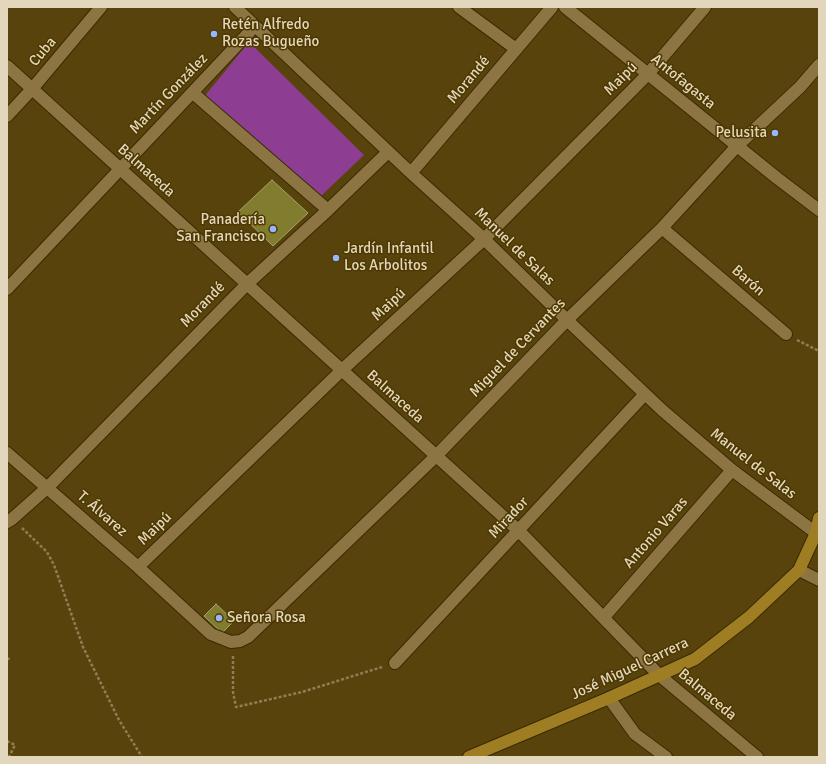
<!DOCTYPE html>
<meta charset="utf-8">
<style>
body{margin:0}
#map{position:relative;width:826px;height:764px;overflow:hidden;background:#59430d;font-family:Signika,sans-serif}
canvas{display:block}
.frame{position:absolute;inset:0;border:8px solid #e2d6bc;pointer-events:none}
</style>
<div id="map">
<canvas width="826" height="764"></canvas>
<div class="frame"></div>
</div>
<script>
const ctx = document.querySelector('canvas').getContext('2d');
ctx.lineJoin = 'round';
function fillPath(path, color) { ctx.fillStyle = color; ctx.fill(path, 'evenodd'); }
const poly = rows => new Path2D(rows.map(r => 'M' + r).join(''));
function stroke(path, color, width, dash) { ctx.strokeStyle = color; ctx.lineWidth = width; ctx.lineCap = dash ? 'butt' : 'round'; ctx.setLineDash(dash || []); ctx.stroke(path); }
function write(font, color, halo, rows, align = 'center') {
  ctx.font = font + ' Signika,sans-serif'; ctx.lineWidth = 3; ctx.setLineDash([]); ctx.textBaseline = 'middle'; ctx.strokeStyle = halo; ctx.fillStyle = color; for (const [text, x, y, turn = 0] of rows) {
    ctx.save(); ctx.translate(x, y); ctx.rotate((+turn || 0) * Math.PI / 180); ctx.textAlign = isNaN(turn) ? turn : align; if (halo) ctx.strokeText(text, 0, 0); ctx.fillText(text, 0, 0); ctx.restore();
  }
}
fillPath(poly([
 [249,42,364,155,321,196,203,98]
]), '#8d3e92');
const building = poly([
 [272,180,308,213,273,246,238,212,272,180],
 [216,604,234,621,222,633,204,616,216,604]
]);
fillPath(building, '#817c2e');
stroke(building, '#a6a36c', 1);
const minor = poly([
 [235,7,411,173,484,239,567,320,662,410,732,470,816,533,819,531],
 [459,7,516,49],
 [565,7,777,178,819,210],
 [7,66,519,531,659,675,757,757],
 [193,93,328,210],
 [7,116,32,89,101,7],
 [411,173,552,7],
 [662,228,786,334],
 [7,289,255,26],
 [7,453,138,567,211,634,231,642,240,641,248,637,436,456,567,320,662,228,737,146,800,87,819,65],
 [7,522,12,519,48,487,247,284,328,210,388,152],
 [138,567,342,370,484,239,648,74,705,7],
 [799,570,819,580],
 [604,617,732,470],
 [395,663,645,394],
 [609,698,635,734,666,757]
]);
const major = poly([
 [469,757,609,698,695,659,749,617,799,570,816,533,819,518]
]);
stroke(minor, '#3a2a02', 14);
stroke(major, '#3a2a02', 14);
stroke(poly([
 [797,340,819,351],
 [22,528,47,552,54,565,83,647,119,720,142,757],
 [233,656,233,692,236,707,302,692,382,667],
 [7,658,11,660],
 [7,741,15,745,9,757]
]), '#907e53', 2.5, [3, 2]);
stroke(minor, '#8c7543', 12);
stroke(major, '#9f7d23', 12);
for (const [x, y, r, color] of [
 [214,34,4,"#96b6fd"],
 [775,133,4,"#96b6fd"],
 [273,229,4,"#96b6fd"],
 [336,258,4,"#96b6fd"],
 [219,618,4,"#96b6fd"]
]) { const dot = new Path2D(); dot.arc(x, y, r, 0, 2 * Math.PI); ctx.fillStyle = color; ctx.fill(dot); stroke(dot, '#4e3900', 1.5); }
write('15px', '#e2d6bc', '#4e3900', [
 ["Retén Alfredo",222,25],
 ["Rozas Bugueño",222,42],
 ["Pelusita",767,133,"right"],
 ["Panadería",265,220,"right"],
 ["San Francisco",265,237,"right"],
 ["Jardín Infantil",344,249],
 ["Los Arbolitos",344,266],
 ["Señora Rosa",227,618]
], 'left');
write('15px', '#e2d6bc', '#4e3900', [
 ["Cuba",43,52,-50],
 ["Maipú",621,79,-45],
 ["Morandé",469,80,-50],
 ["Antofagasta",683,82,39],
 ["Martín González",169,94,-46],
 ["Balmaceda",146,171,42],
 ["Manuel de Salas",514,247,44],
 ["Barón",748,281,41],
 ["Morandé",203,305,-46],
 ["Maipú",389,305,-43],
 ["Miguel de Cervantes",518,348,-46],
 ["Balmaceda",395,397,42],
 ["Manuel de Salas",753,464,38],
 ["T. Álvarez",102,514,41],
 ["Mirador",509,518,-47],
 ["Maipú",155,529,-44],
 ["Antonio Varas",656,533,-49],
 ["José Miguel Carrera",630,669,-25],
 ["Balmaceda",707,695,40]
]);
</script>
